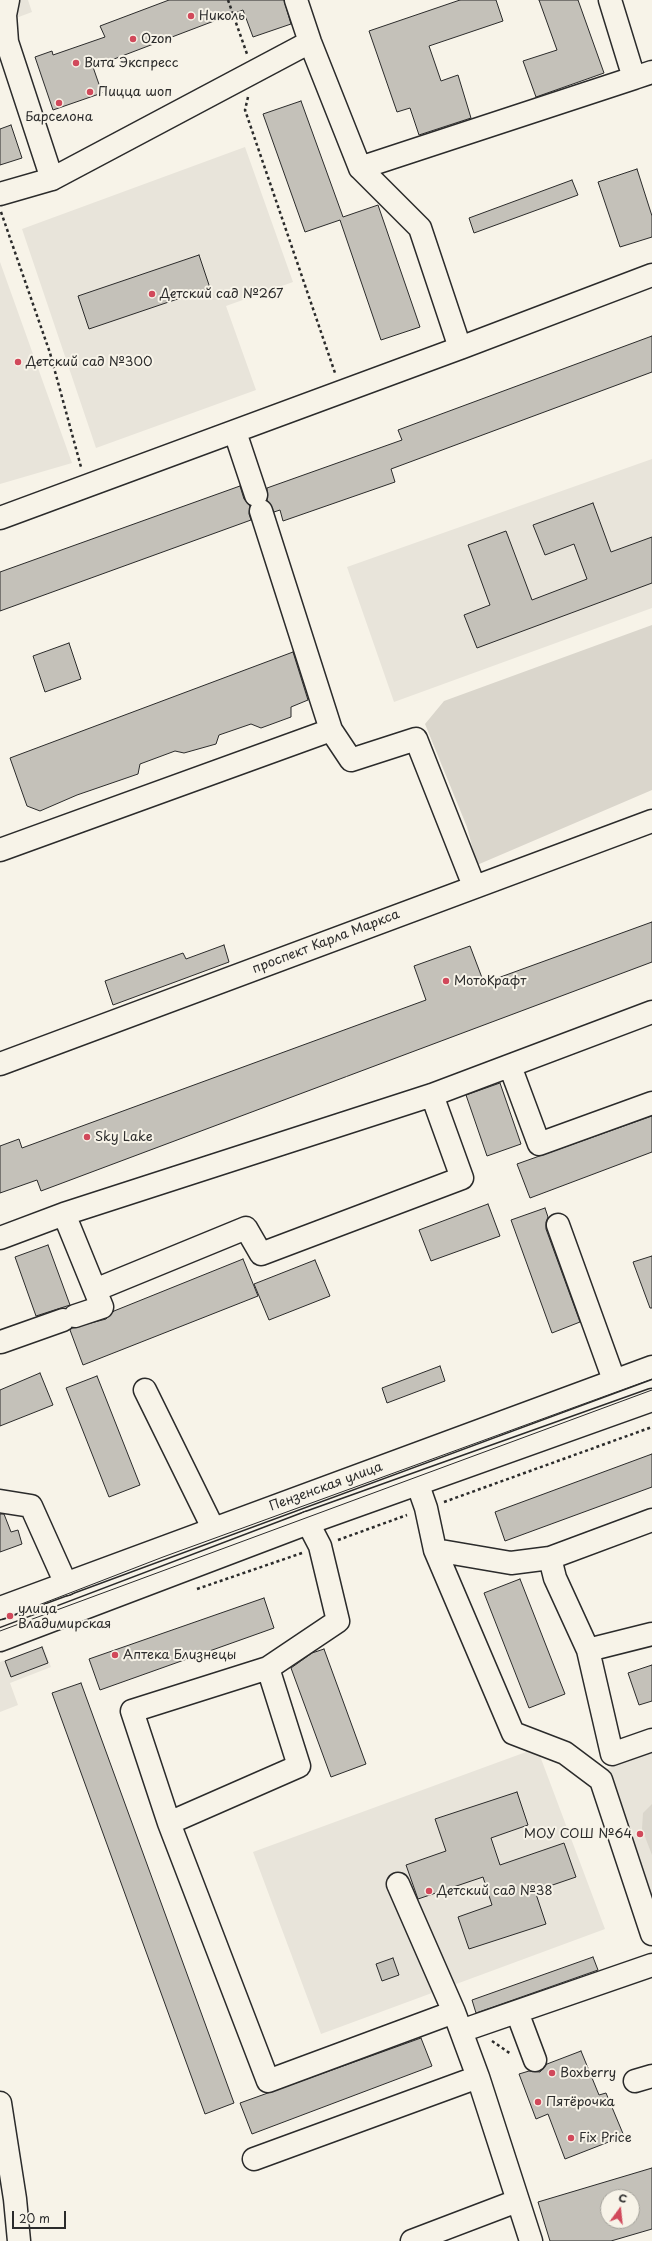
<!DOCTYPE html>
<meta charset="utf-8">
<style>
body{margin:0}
#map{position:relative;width:652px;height:2241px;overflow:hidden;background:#f7f3e8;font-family:"Playpen Sans",sans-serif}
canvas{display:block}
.north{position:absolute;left:600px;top:2189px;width:40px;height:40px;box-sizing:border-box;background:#f7f3e8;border:1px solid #a5a39c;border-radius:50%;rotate:15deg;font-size:11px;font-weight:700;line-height:16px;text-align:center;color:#2b2b2b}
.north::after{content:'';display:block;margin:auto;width:14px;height:18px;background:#d1495b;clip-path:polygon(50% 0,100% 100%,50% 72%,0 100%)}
.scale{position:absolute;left:12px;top:2211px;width:54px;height:18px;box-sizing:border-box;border:2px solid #2b2b2b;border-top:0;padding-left:5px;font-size:12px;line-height:14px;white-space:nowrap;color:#2b2b2b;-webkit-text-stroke:3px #f7f3e8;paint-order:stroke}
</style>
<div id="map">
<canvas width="652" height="2241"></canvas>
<div class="north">С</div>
<div class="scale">20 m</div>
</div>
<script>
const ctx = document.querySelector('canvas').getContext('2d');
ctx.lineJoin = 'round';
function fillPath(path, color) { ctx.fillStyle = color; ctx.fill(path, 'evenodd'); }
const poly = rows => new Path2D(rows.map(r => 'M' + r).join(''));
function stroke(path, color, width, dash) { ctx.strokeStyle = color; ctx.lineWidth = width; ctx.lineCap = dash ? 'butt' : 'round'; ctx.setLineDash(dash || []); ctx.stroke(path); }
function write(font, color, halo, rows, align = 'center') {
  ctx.font = font + ' "Playpen Sans",sans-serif'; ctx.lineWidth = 4; ctx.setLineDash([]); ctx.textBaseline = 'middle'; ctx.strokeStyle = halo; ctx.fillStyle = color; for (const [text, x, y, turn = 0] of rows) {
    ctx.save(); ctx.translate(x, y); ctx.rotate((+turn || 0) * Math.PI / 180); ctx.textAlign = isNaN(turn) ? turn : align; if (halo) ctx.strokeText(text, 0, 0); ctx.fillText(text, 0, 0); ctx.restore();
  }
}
fillPath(poly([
 [0,0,28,0,32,12,0,24],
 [245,147,293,282,226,306,256,390,96,448,22,229],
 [0,262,72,463,0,484],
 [652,459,652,608,394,702,347,567],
 [43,1646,51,1667,10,1683,18,1705,0,1712,0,1662],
 [537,1748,605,1929,321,2034,253,1852],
 [652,1752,652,1898,604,1770]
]), '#e8e4da');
fillPath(poly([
 [652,625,652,790,477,865,467,827,425,724,444,701],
 [652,1804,652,1855,642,1829,643,1813]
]), '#dad6cc');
const building = poly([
 [169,0,284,0,291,24,253,37,243,10,93,67,102,93,53,110,35,57,52,51,53,55,105,37,100,26,169,0],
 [460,0,496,0,503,21,429,46,441,81,458,75,471,118,419,135,410,108,397,112,369,31,460,0],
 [539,0,578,0,604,73,536,97,523,61,557,50,539,0],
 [301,101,343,217,378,205,420,327,381,340,340,220,305,232,263,114,301,101],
 [11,125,22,158,0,165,0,129,11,125],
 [637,169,652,216,652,237,620,247,598,182,637,169],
 [572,180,578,195,474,233,469,218,572,180],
 [199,255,210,288,89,329,78,296,199,255],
 [652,336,652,372,391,469,395,482,283,521,280,510,274,512,267,500,267,488,402,440,398,430,652,336],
 [240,486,244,499,250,506,249,514,251,520,0,611,0,572,240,486],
 [593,503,611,552,652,537,652,583,477,648,464,615,490,605,468,545,506,531,532,600,587,579,574,544,545,555,533,525,593,503],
 [69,643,81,679,45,692,33,656,69,643],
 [293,652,308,700,291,707,291,717,261,728,251,724,219,735,216,744,184,753,175,751,140,764,138,774,77,795,40,811,27,806,10,758,293,652],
 [652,922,652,962,41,1191,37,1180,0,1193,0,1146,19,1139,22,1148,426,1000,414,966,470,946,484,983,652,922],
 [224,945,229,962,113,1005,105,981,183,953,186,959,224,945],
 [500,1083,521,1144,487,1156,466,1095,500,1083],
 [652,1116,652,1152,530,1198,517,1164,652,1116],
 [488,1204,500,1236,431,1261,419,1230,488,1204],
 [545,1208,548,1217,546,1222,546,1229,580,1322,552,1333,511,1220,545,1208],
 [48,1245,70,1305,36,1316,15,1257,48,1245],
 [652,1256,652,1308,650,1308,633,1262,652,1256],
 [243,1259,258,1296,83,1365,70,1330,72,1328,106,1319,114,1311,243,1259],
 [315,1260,330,1296,269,1320,254,1284,315,1260],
 [440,1366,445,1381,387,1403,382,1388,440,1366],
 [40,1373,53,1405,0,1426,0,1390,40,1373],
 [97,1376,140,1485,109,1497,66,1388,97,1376],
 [652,1454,652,1487,505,1541,495,1512,652,1454],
 [0,1514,4,1514,11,1532,18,1530,22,1544,0,1552,0,1514],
 [520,1579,565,1694,529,1708,484,1593,520,1579],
 [264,1598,274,1628,100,1690,89,1659,264,1598],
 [42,1647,48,1663,11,1677,5,1661,42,1647],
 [324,1649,366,1764,331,1777,291,1668,312,1653,324,1649],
 [652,1665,652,1701,639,1705,628,1673,652,1665],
 [81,1683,234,2103,205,2114,52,1693,81,1683],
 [517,1792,528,1825,491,1838,500,1865,564,1843,576,1877,535,1891,546,1924,469,1949,458,1917,492,1905,483,1877,418,1899,406,1865,446,1851,435,1819,517,1792],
 [593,1957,598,1970,476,2013,472,2000,593,1957],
 [393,1958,399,1975,382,1981,376,1964,393,1958],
 [421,2038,432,2066,252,2134,240,2103,421,2038],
 [581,2051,599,2095,606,2093,624,2136,565,2159,548,2114,536,2119,519,2074,529,2071,540,2072,547,2064,581,2051],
 [652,2168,652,2229,611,2241,550,2241,538,2202,652,2168],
 [608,2197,632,2197,632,2221,608,2221,608,2197]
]);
fillPath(building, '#c4c1b9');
stroke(building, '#2b2b2b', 1);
const minor = poly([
 [8,0,5,15,7,42,52,179],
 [634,78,652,72],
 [360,168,634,78,610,0],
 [0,194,52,179,310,42],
 [460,348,652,275],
 [235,432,256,495],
 [261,511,331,730,351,760,416,739,474,886],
 [0,518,460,348,420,228,360,168,310,42,296,0],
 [0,850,331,730],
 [0,1064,652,821],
 [510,1066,539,1144,652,1103],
 [64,1214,95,1290,246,1228,261,1254,462,1178,432,1095],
 [558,1225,614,1380],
 [0,1238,64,1214,432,1095,652,1012],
 [75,1316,102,1307,95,1290],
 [1,1342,63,1320],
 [145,1390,213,1528],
 [418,1485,426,1508,435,1550,513,1733,565,1753,601,1780,652,1934],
 [0,1501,31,1506,66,1584],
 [652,1520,550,1558,555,1578,588,1650,612,1754,652,1740],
 [308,1523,320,1546,338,1621,268,1668,132,1711,169,1823,268,2081,454,2012,478,2077,531,2241],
 [435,1550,511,1563,550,1558],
 [588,1650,652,1634],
 [169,1823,299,1766,268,1668],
 [398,1884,454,2012],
 [517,2012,535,2060],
 [461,2031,652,1965],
 [635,2081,652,2076],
 [254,2159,478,2077],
 [412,2241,517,2201]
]);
const major = poly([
 [0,1608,652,1367],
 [0,1640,308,1523,652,1400],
 [0,2103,15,2199,19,2241]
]);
stroke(minor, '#2b2b2b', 25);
stroke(major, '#2b2b2b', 25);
stroke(poly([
 [228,0,247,54],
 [248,97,245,110,335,373],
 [1,212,50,353,81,467],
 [444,1502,652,1427],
 [338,1540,407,1515],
 [197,1589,302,1553],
 [492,2041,511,2054]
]), '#2b2b2b', 2.5, [3, 3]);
stroke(minor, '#f7f3e8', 22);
stroke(major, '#f7f3e8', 22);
stroke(poly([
 [0,1620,163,1557,652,1379],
 [0,1631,652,1390]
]), '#2b2b2b', 1);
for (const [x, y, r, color] of [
 [191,16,4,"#d1495b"],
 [133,39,4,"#d1495b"],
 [76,63,4,"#d1495b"],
 [90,92,4,"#d1495b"],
 [59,103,4,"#d1495b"],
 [152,294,4,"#d1495b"],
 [18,362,4,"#d1495b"],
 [446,981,4,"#d1495b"],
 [87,1137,4,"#d1495b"],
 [10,1616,4,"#d1495b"],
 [115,1655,4,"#d1495b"],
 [640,1834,4,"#d1495b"],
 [429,1891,4,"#d1495b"],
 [552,2073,4,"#d1495b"],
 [538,2102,4,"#d1495b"],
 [571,2138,4,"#d1495b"]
]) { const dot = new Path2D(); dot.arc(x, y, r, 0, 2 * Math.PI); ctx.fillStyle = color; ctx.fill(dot); stroke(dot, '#f7f3e8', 1.5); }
write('13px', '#2b2b2b', '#f7f3e8', [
 ["Николь",199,16],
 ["Ozon",141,39],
 ["Вита Экспресс",84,63],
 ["Пицца шоп",98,92],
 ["Барселона",59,117,"center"],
 ["Детский сад №267",160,294],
 ["Детский сад №300",26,362],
 ["МотоКрафт",454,981],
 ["Sky Lake",95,1137],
 ["улица",18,1609],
 ["Владимирская",18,1624],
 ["Аптека Близнецы",123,1655],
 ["МОУ СОШ №64",632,1834,"right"],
 ["Детский сад №38",437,1891],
 ["Boxberry",560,2073],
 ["Пятёрочка",546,2102],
 ["Fix Price",579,2138]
], 'left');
write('13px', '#2b2b2b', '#f7f3e8', [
 ["проспект Карла Маркса",326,942,-21],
 ["Пензенская улица",326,1487,-20]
]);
</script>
